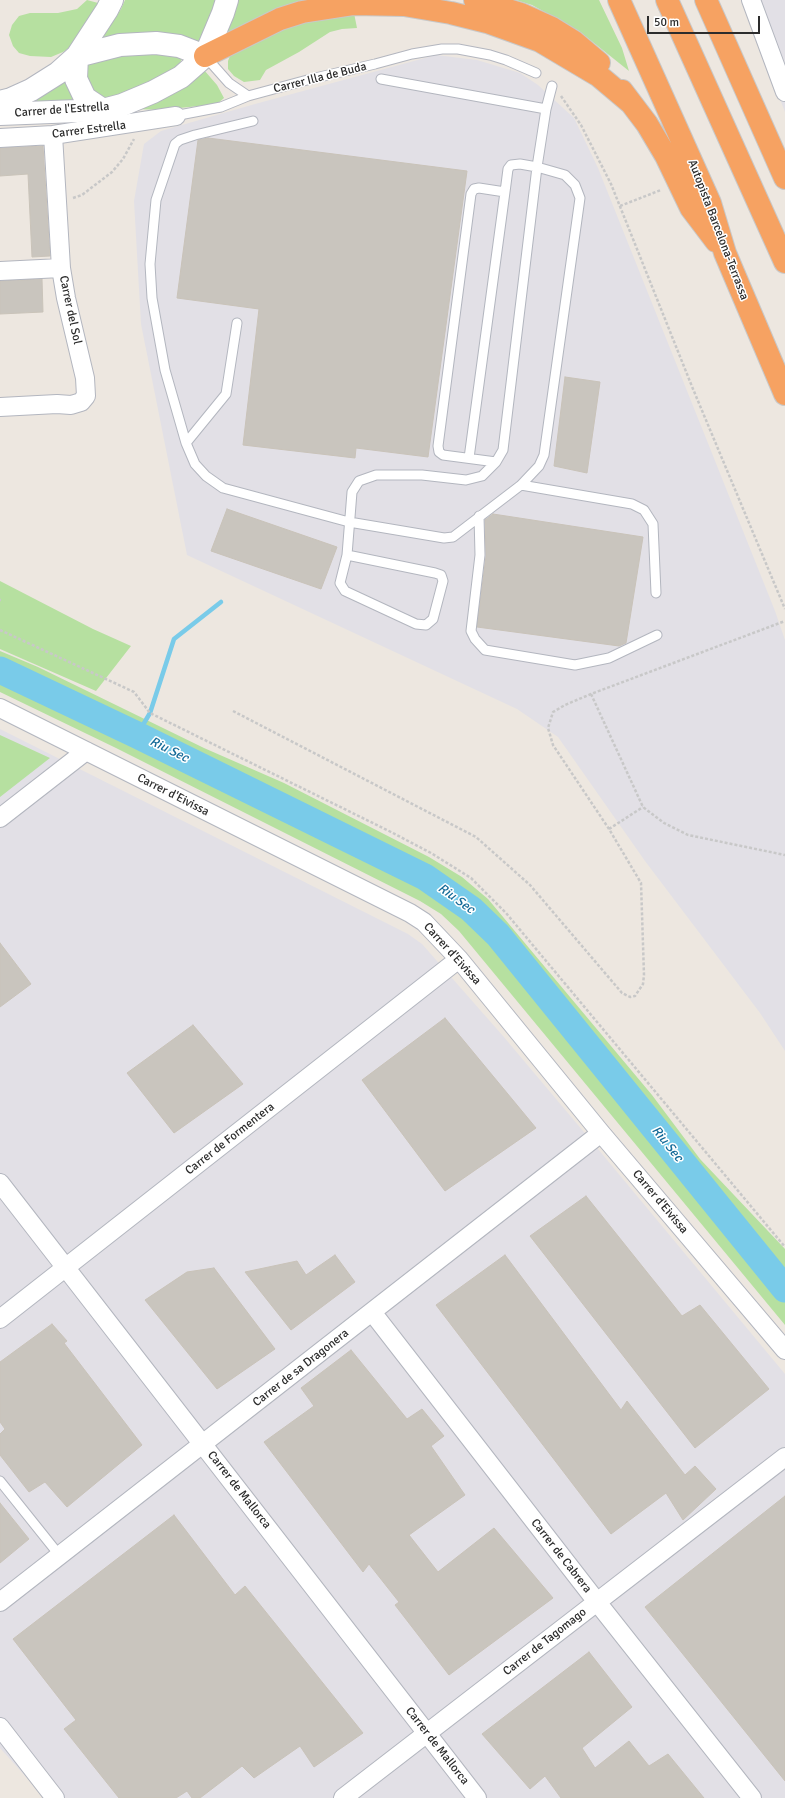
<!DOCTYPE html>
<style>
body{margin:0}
#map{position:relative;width:785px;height:1798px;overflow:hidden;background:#ede7e0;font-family:Signika,sans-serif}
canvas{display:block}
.scale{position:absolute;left:647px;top:16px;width:113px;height:18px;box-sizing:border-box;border:2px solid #2c2c2c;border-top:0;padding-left:5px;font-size:12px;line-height:14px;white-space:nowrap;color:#2c2c2c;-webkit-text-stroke:3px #fff;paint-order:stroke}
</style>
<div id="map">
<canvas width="785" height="1798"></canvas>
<div class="scale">50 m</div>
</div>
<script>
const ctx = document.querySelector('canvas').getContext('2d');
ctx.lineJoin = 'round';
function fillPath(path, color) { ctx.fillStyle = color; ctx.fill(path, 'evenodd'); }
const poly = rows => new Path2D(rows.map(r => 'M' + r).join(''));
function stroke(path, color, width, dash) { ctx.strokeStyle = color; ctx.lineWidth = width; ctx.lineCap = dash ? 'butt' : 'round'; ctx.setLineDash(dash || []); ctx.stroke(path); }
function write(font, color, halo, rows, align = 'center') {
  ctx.font = font + ' Signika,sans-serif'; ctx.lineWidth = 3; ctx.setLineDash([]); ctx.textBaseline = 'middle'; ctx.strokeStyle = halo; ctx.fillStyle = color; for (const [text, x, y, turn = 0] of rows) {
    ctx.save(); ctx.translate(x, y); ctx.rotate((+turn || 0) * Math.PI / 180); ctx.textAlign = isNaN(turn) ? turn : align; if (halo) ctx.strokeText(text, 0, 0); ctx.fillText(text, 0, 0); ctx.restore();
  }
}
fillPath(poly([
 [741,0,785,0,785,112],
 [436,55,477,60,520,73,538,85,574,118,598,168,775,611,785,640,785,1051,760,1013,645,861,558,737,517,709,187,555,141,324,134,201,144,144,161,131,255,104],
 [0,729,408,934,422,944,503,1036,583,1131,785,1374,785,1798,45,1798,0,1748]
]), '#e2e0e6');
fillPath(poly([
 [87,0,98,3,88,24,73,45,63,52,51,57,30,56,19,53,13,46,9,35,12,25,19,16,30,13,58,13,77,9],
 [125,0,216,0,200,46,105,41,102,38,121,9],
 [238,0,338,0,220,43],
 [516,0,599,0,622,48,629,71,579,31,532,5],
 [354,13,357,28,342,29,330,32,299,52,266,70,260,80,244,82,234,76,228,69,228,61,231,53,264,36,313,18],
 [119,50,182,57,180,64,169,74,113,98,102,97,87,88,86,64],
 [204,70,217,85,224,98,217,104,161,110,137,109],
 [66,75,77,103,7,106],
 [0,581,93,629,131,646,96,691,0,649],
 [0,651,38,667,204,748,284,783,429,857,462,877,488,899,652,1095,700,1159,785,1249,785,1325,459,931,441,914,420,901,116,748,0,692],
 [0,735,50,758,0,797]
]), '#b6e0a0');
stroke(poly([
 [137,735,150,713,174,639,221,602]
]), '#79cbe9', 4.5);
stroke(poly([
 [0,670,137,735,425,877,471,909,498,935,785,1289]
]), '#79cbe9', 27);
const building = poly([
 [208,138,467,171,428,457,356,448,355,458,243,445,259,309,177,298,198,140,208,138],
 [43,146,50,256,32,257,28,174,0,176,0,148,43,146],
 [42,279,43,312,0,314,0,281,42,279],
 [565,377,600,382,587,473,554,466,565,377],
 [227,509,337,547,321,589,211,551,227,509],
 [493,514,643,537,626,643,619,646,477,627,486,556,485,520,493,514],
 [0,943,31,984,0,1007,0,943],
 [445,1018,536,1128,445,1191,362,1080,445,1018],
 [193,1025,243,1084,174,1133,127,1073,193,1025],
 [586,1196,682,1316,700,1305,769,1389,695,1448,530,1236,586,1196],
 [335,1255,355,1282,291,1330,245,1272,297,1261,306,1275,335,1255],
 [505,1255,621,1410,627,1401,685,1475,695,1466,716,1489,683,1520,666,1493,611,1534,436,1305,505,1255],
 [214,1268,275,1349,217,1389,145,1300,187,1272,214,1268],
 [52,1324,67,1341,64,1343,142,1445,67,1507,45,1482,29,1492,0,1455,0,1434,5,1429,0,1422,0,1362,52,1324],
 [351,1350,407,1419,422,1409,444,1436,431,1446,465,1495,409,1535,438,1572,494,1528,553,1598,449,1675,395,1605,399,1602,369,1564,363,1572,264,1442,314,1406,301,1388,351,1350],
 [785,1496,785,1781,645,1607,785,1496],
 [0,1503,29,1539,0,1563,0,1503],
 [174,1515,235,1595,245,1586,363,1733,314,1767,300,1746,254,1778,242,1766,200,1798,192,1798,187,1791,176,1798,119,1798,64,1729,76,1720,13,1639,174,1515],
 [589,1652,632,1707,582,1748,595,1768,629,1741,649,1766,668,1754,704,1798,561,1798,545,1776,530,1789,482,1734,589,1652]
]);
fillPath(building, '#c9c5be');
stroke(building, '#c9c3b9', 1);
const service = poly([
 [205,56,229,83,248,96],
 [381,79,546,109],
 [174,116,221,107,248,96,311,79,375,64,412,54,442,49,458,49,490,55,506,60,536,73],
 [253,121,195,135,180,140,175,144,156,200,150,264,152,298,165,370,186,443,195,464,206,476,223,488,349,522,444,538,453,537,521,485,539,466,544,455,580,198,575,185,565,175,537,167,546,109,552,86],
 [186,443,226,394,237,323],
 [469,458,505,192,479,188,474,189,471,194,438,446,439,452,443,455,496,462],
 [521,485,632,504,644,510,653,524,656,593],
 [479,516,480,555,471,631,475,639,485,650,575,665,609,658,657,635],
 [347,555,435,573,441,575,443,581,433,619,426,625,416,624,345,591,340,583,347,555,352,492,359,481,376,475,422,475,466,480,482,476,496,462,503,450,537,167,520,164,511,165,508,169,505,192],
 [0,1481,60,1556]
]);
const minor = poly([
 [751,0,785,92],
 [0,138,53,135,176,116],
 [0,271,61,268],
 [0,407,57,404,71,405,81,402,86,396,85,378,66,298,61,268,53,135],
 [0,708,410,913,424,922,459,959,601,1133,785,1350],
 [0,818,86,751],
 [0,1183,477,1798],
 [372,1312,597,1602,752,1798],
 [0,1319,459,959],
 [0,1602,601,1133],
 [0,1727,55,1798],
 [343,1798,785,1457]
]);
const tertiary = poly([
 [0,102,11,99,31,90,58,73,77,56,107,10,112,0],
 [103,110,85,98,76,79,77,56,120,45,156,43,179,46,205,56],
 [0,114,103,110,122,105,153,92,181,77,205,56,223,13,227,0]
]);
const motorway = poly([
 [475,0,521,14,552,28,573,41,599,63],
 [619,0,710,203,725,253,785,394],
 [667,0,785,262],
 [706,0,785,178],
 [205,56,280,19,302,12,354,4,404,5,451,13,487,22,540,41,599,76,631,103],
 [622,91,647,124,666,156,691,208,716,241]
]);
stroke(service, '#b3b6bf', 11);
stroke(minor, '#b3b6bf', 20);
stroke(tertiary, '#b3b6bf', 24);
stroke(motorway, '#c8c8c8', 24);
stroke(poly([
 [561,96,581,125,611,184,693,389,785,609],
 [73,198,82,195,112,172,123,159,134,139],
 [620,206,661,190],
 [0,600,1,600],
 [0,630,134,692,150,713,391,832,431,853,471,878,506,913,785,1247],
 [591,694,643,807,664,823,688,835,785,855],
 [233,711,476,837,530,885,622,993,630,997,635,996,643,984,644,975,641,883,609,829,553,745,548,728,553,712,565,705,591,694,785,621],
 [609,829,643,807]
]), '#c8c8c8', 2.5, [3, 2]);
stroke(service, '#fff', 9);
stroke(minor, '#fff', 18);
stroke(tertiary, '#fff', 22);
stroke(motorway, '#f6a262', 22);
write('12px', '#2c2c2c', '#fff', [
 ["Carrer Illa de Buda",320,78,-14],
 ["Carrer de l'Estrella",62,110,-4],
 ["Carrer Estrella",89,130,-7],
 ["Autopista Barcelona-Terrassa",718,230,69],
 ["Carrer del Sol",70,310,78],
 ["Carrer d'Eivissa",173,795,27],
 ["Carrer d'Eivissa",452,954,48],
 ["Carrer de Formentera",230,1139,-38],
 ["Carrer d'Eivissa",660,1202,50],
 ["Carrer de sa Dragonera",301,1368,-38],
 ["Carrer de Mallorca",239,1490,52],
 ["Carrer de Cabrera",561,1556,52],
 ["Carrer de Tagomago",545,1642,-38],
 ["Carrer de Mallorca",437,1746,52]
]);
write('italic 13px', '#156b98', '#fff', [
 ["Riu Sec",169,750,26],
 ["Riu Sec",456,899,36],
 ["Riu Sec",667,1144,51]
]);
</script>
